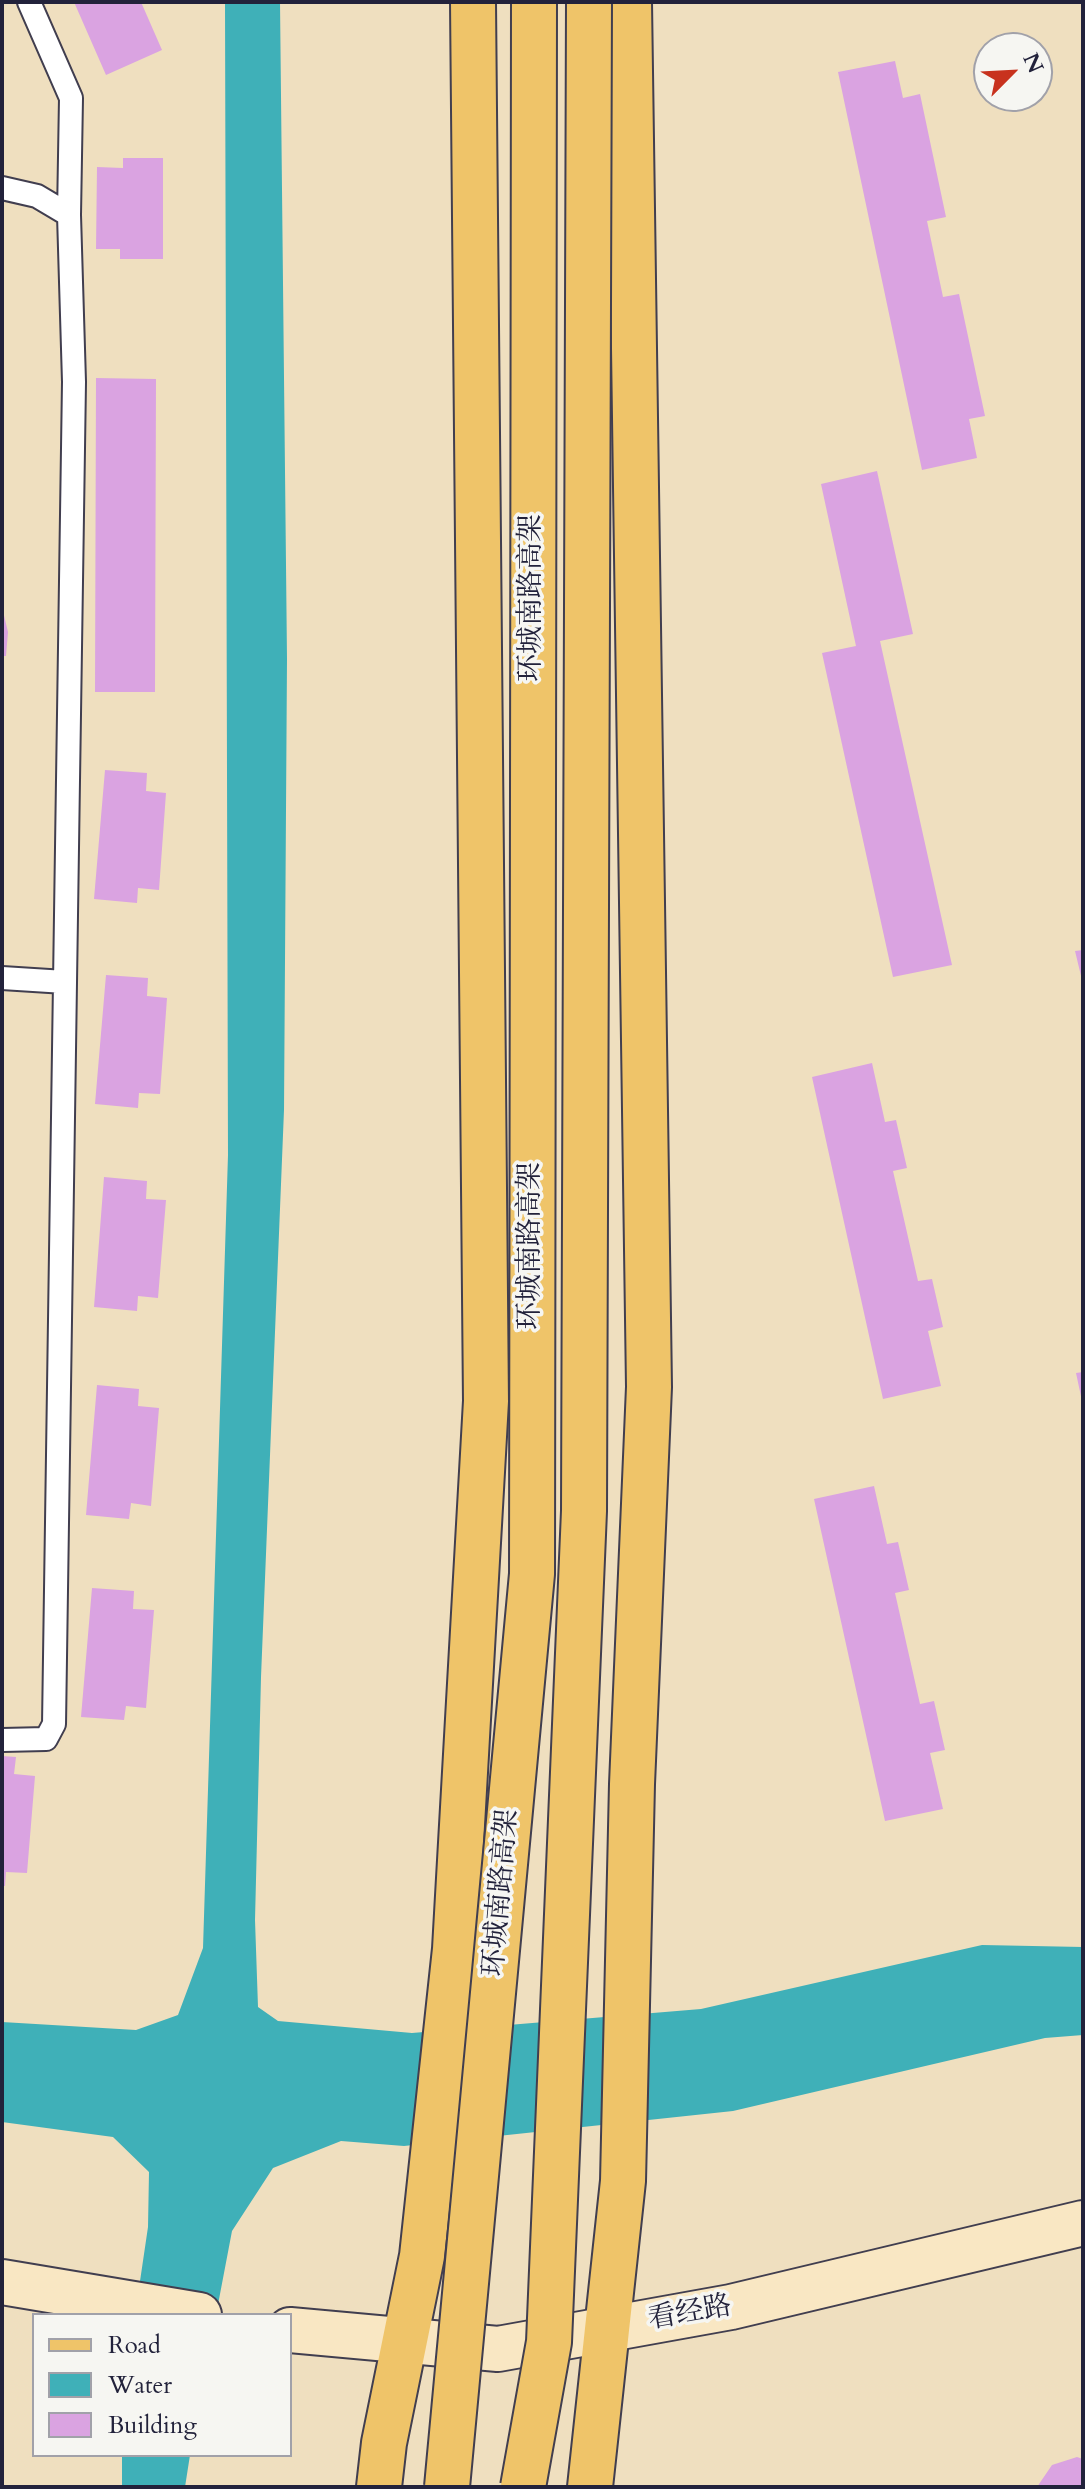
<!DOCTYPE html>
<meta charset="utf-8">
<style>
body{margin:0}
#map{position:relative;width:1085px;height:2489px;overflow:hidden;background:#efdfbf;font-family:Cardo,serif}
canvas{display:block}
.frame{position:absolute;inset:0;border:4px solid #22223b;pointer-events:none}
.legend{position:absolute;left:32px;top:2313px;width:260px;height:144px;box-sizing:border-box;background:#f6f6f2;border:2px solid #a1a1a9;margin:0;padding:10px 14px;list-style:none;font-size:24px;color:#22223b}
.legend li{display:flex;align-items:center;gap:16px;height:40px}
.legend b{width:40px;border:2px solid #a1a1a9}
.north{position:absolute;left:973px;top:32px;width:80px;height:80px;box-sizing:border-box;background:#f6f6f2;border:2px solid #a1a1a9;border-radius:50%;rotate:66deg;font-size:22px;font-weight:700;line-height:32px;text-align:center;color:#22223b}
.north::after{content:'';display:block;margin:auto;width:28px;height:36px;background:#c8321e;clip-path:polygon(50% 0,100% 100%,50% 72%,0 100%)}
</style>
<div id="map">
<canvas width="1085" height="2489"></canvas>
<div class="frame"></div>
<ul class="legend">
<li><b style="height:10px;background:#efc469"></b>Road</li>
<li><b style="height:22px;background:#3fb0b8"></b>Water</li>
<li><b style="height:22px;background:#daa3e1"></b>Building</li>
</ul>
<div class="north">N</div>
</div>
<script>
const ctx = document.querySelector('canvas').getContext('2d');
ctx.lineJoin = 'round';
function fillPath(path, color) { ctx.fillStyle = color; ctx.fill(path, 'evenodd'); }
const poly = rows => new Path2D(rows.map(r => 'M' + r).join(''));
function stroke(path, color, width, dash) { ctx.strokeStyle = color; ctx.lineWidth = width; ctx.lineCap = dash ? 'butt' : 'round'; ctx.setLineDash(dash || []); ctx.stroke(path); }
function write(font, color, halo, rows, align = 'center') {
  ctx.font = font + ' Cardo,"Noto Serif SC",serif'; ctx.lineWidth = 7; ctx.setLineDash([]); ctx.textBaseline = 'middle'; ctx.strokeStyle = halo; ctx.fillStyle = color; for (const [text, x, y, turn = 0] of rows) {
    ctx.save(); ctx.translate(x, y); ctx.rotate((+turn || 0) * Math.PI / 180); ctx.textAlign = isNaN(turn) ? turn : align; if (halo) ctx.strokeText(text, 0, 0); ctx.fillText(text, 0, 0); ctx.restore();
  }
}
fillPath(poly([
 [225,2,280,2,287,659,284,1110,261,1677,255,1920,258,2007,278,2021,412,2033,701,2009,982,1945,1083,1947,1083,2035,1045,2038,733,2111,404,2146,341,2141,273,2168,232,2231,216,2315,135,2315,148,2227,149,2172,113,2137,2,2122,2,2022,136,2030,178,2015,203,1948,228,1155],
 [122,2455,190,2455,185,2487,122,2487]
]), '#3fb0b8');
fillPath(poly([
 [74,2,141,2,162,50,106,75],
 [895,61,903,98,920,94,946,217,927,221,943,297,959,294,985,416,969,419,977,458,922,470,838,72],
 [123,158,163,158,163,259,120,259,120,249,96,249,97,167,123,168],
 [96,378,156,379,155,692,95,692],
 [877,471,913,634,880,641,952,965,893,977,822,653,856,646,821,484],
 [2,607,8,632,6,656,2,656],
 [105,770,147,773,146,791,166,793,159,890,138,888,137,903,94,899],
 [1083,950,1083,980,1082,980,1075,951],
 [106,975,148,978,147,996,167,998,160,1094,139,1093,138,1108,95,1104],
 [872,1063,885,1122,896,1120,907,1168,893,1171,918,1281,932,1279,943,1327,928,1331,941,1386,883,1399,812,1077],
 [104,1177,147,1181,146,1199,166,1200,158,1298,138,1296,137,1311,94,1307],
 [1083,1372,1083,1401,1082,1401,1076,1373],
 [97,1385,139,1389,138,1406,159,1408,151,1506,131,1503,129,1519,86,1515],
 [874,1486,887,1544,898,1542,909,1590,895,1593,920,1704,934,1701,945,1750,930,1753,943,1809,885,1821,814,1499],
 [92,1588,134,1591,133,1609,154,1610,146,1708,126,1706,124,1720,81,1717],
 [2,1756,16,1757,14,1774,35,1776,27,1873,6,1872,5,1886,2,1886],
 [1077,2457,1083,2459,1083,2487,1037,2487,1052,2465]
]), '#daa3e1');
const lane = poly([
 [2,188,37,196,69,215],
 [2,978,65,982],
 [2,1740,46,1739,54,1724,68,780,74,382,69,215,71,98,29,2]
]);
const secondary = poly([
 [2,2282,199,2315],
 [290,2330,498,2349,731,2307,1083,2223]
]);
const primary = poly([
 [379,2487,384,2443,422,2256,455,1949,486,1401,473,2],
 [590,2487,623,2181,632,1784,649,1387,629,2]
]);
stroke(lane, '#413e4f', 26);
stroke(secondary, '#413e4f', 48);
stroke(primary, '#413e4f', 48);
stroke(lane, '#fff', 22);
stroke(secondary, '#f9e7c3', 44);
stroke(primary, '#efc469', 44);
const highwayBridge = poly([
 [447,2487,532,1574,534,2],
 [523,2487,549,2342,584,1511,589,2]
]);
stroke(highwayBridge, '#413e4f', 48, []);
stroke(highwayBridge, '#efc469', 44);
write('28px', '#22223b', '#f6f6f2', [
 ["环城南路高架",533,598,-90],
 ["环城南路高架",532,1246,-90],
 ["环城南路高架",502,1893,-85],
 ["看经路",690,2314,-10]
]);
</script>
